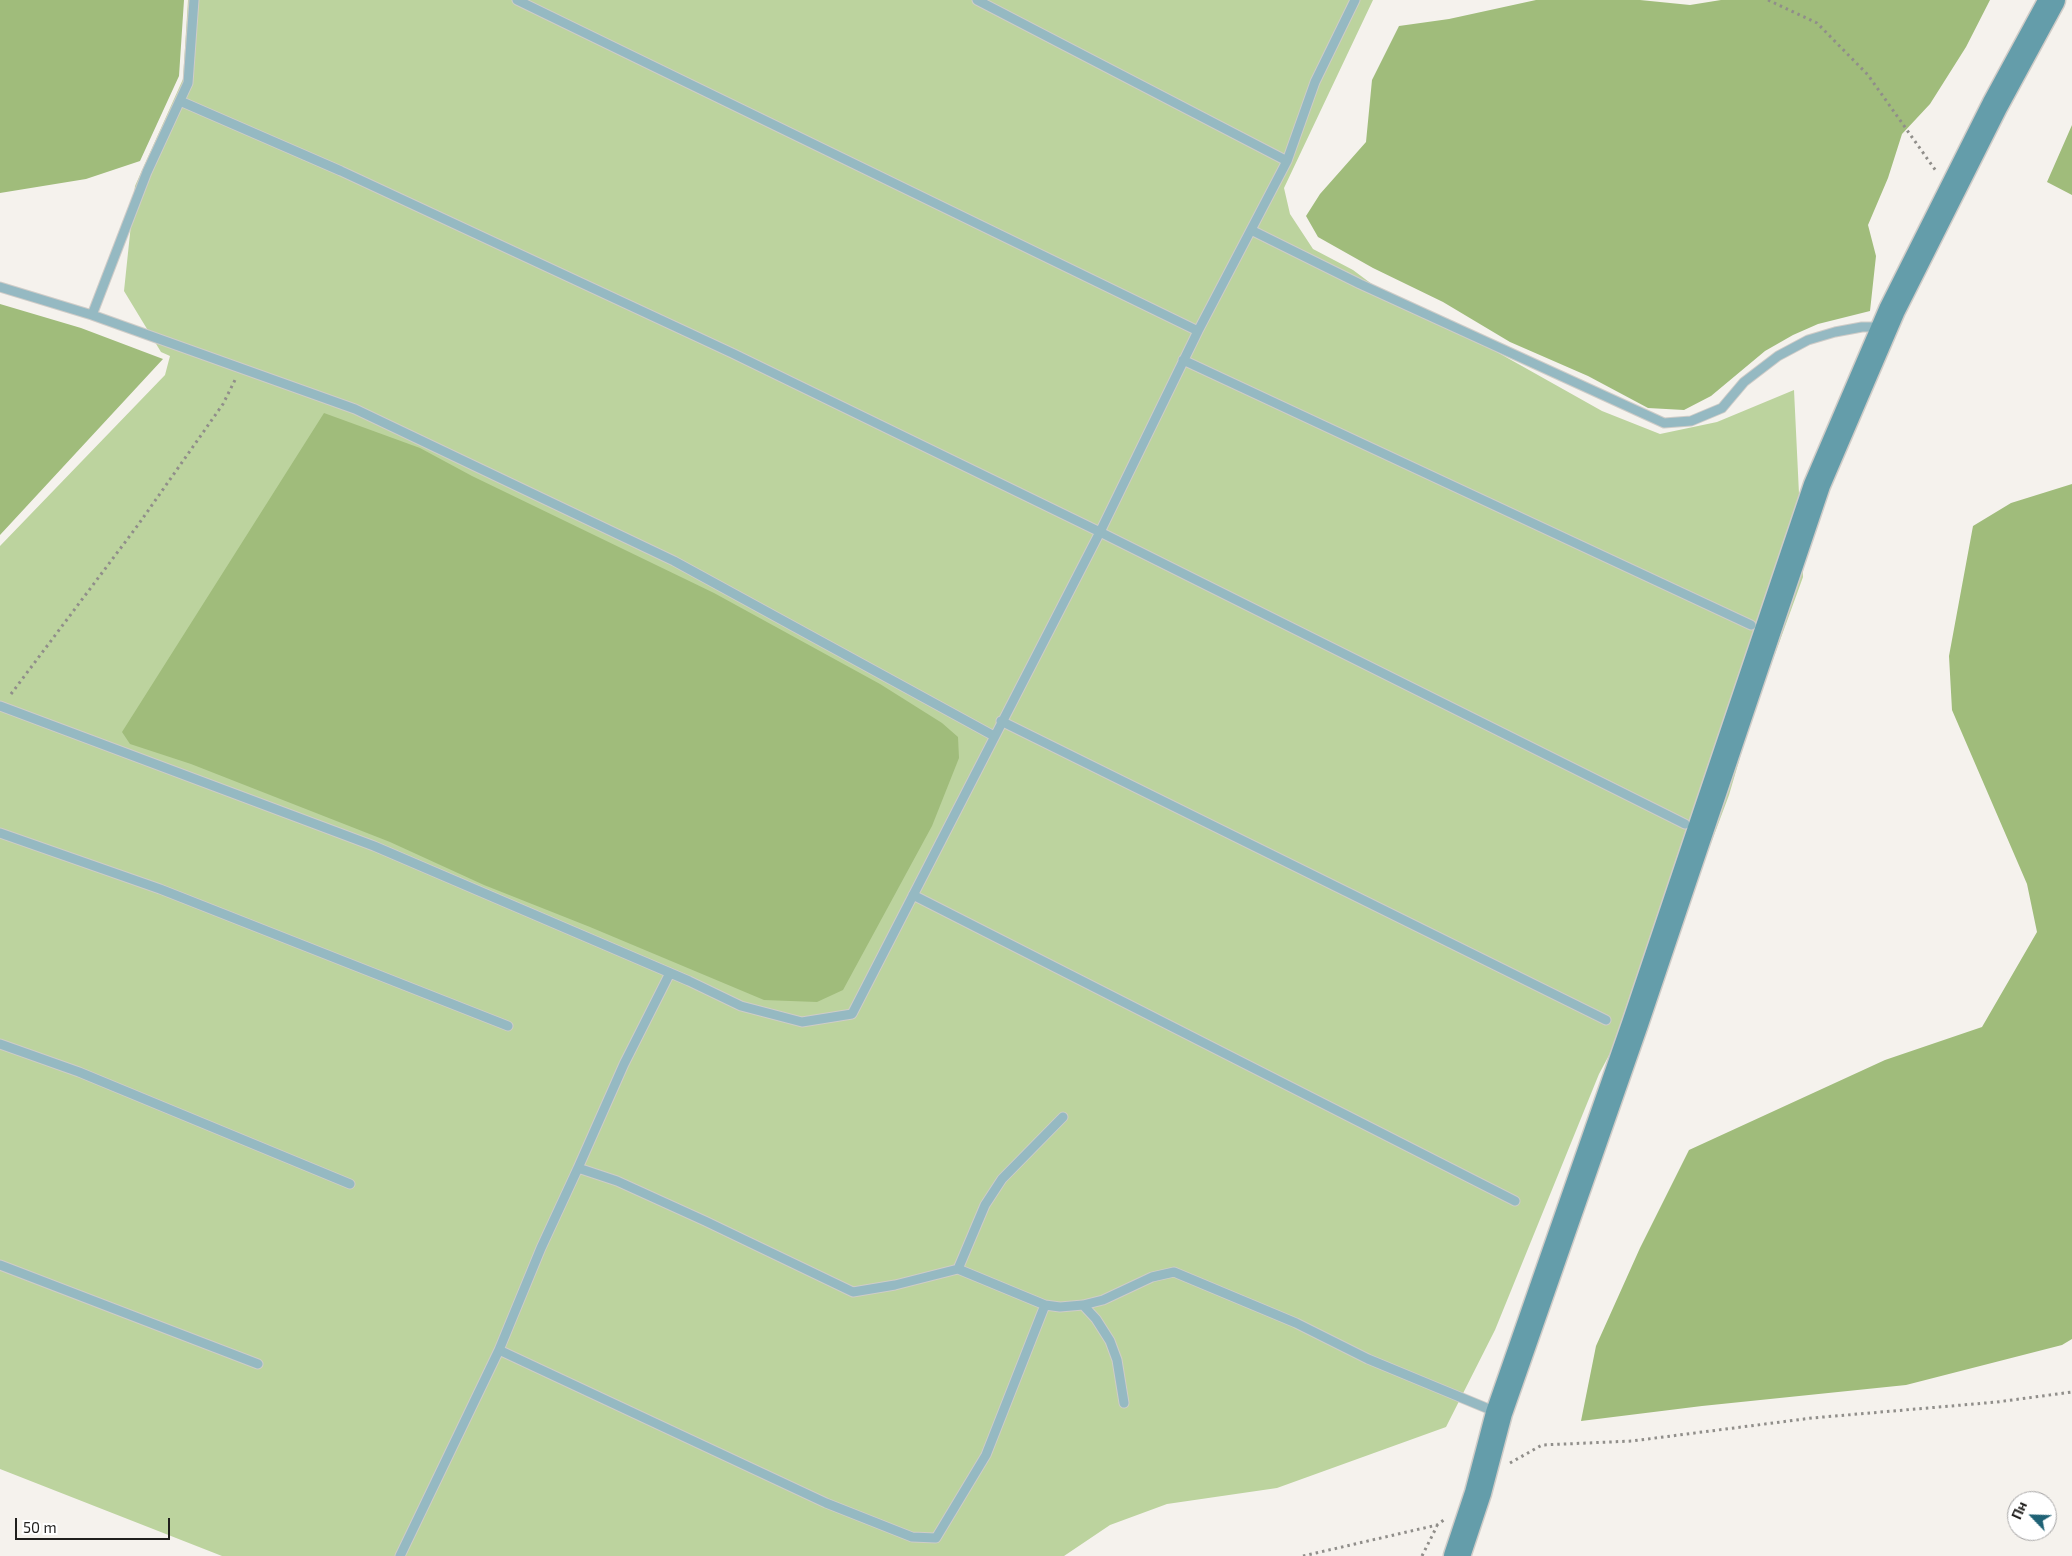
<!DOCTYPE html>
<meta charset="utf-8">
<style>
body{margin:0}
#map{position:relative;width:2072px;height:1556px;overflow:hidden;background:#f5f2ed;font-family:"Exo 2",sans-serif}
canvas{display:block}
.north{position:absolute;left:2007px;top:1491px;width:50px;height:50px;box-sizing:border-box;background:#fff;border:1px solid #a6a5a5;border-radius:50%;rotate:294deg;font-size:14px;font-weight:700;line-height:20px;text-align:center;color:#201f1d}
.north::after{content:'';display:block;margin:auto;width:18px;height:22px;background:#1f6275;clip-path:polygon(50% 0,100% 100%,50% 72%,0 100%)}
.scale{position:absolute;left:15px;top:1518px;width:155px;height:22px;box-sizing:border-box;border:2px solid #201f1d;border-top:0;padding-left:6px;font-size:15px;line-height:18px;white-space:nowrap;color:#201f1d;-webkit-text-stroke:4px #fff;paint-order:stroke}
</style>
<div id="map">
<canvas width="2072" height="1556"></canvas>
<div class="north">Пн</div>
<div class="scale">50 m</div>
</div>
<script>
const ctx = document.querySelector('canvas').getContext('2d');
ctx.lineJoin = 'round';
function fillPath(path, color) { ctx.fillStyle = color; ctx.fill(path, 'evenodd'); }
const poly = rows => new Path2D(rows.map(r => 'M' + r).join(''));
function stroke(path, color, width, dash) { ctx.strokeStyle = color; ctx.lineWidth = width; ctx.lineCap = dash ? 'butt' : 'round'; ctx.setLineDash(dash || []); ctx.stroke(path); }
fillPath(poly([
 [188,0,1373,0,1284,188,1290,214,1313,249,1353,270,1404,308,1488,347,1602,411,1660,434,1717,422,1794,390,1803,577,1751,720,1729,795,1684,915,1599,1074,1495,1330,1446,1427,1277,1488,1167,1504,1110,1525,1064,1556,222,1556,0,1469,0,546,165,375,170,356,161,352,124,291,135,186,183,79]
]), '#bcd39e');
fillPath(poly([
 [0,0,184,0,179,76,140,161,86,179,0,193],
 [1536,0,1640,0,1690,5,1721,0,1990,0,1966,47,1930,104,1902,134,1888,178,1868,225,1876,256,1870,311,1818,324,1793,335,1765,351,1711,396,1684,410,1648,408,1588,376,1510,342,1443,302,1373,268,1318,237,1306,216,1320,194,1366,142,1372,80,1399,26,1449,19],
 [2072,125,2072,195,2047,182],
 [0,304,81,328,163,359,0,535],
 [324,413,420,448,472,476,714,593,880,684,942,723,958,737,959,758,932,826,843,990,817,1002,764,1000,590,927,484,885,390,842,191,764,130,744,122,732],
 [2072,484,2072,1339,2062,1345,1906,1385,1702,1406,1581,1421,1596,1346,1640,1248,1689,1150,1885,1060,1982,1027,2037,932,2027,884,1952,710,1949,656,1973,526,2011,503]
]), '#a0bc7b');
const lane = poly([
 [517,0,1198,331],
 [977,0,1287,161],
 [180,101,341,171,732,353,1100,532,1685,824],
 [1251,230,1360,284,1664,423,1691,421,1722,408,1744,382,1778,356,1808,340,1835,332,1862,327,1882,327],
 [0,287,92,315,147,172,188,83,194,0],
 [92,315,355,409,674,561,994,736],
 [1183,360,1751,625],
 [0,706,374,846,689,981,741,1006,802,1022,852,1014,1100,532,1198,331,1287,161,1315,82,1355,0],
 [1001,721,1606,1020],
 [0,833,160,889,508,1026],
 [913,895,1515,1201],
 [0,1044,79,1072,350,1184],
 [578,1168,624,1064,670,973],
 [0,1265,258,1364],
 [958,1269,1045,1305,1060,1307,1083,1305,1103,1300,1152,1277,1174,1272,1296,1323,1368,1359,1496,1412],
 [1083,1305,1096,1319,1110,1341,1117,1360,1124,1403],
 [499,1350,826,1503,912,1537,936,1538,986,1455,1045,1305],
 [400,1556,499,1350,541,1248,578,1168,617,1181,705,1221,853,1292,895,1285,958,1269,985,1205,1002,1179,1063,1117]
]);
const secondary = poly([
 [1457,1556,1478,1493,1499,1413,1635,1024,1817,485,1892,310,1995,105,2052,0]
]);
stroke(lane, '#cfccc8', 11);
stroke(secondary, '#cfccc8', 29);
stroke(poly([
 [1768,0,1817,23,1868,75,1936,171],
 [11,694,138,525,223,404,235,380],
 [1510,1463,1542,1445,1632,1441,1812,1418,1997,1402,2072,1392],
 [1303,1556,1437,1525,1445,1519],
 [1422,1556,1437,1526]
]), '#908e8a', 3, [2.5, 4]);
stroke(lane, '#95b9c2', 9);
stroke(secondary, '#649daa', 26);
</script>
